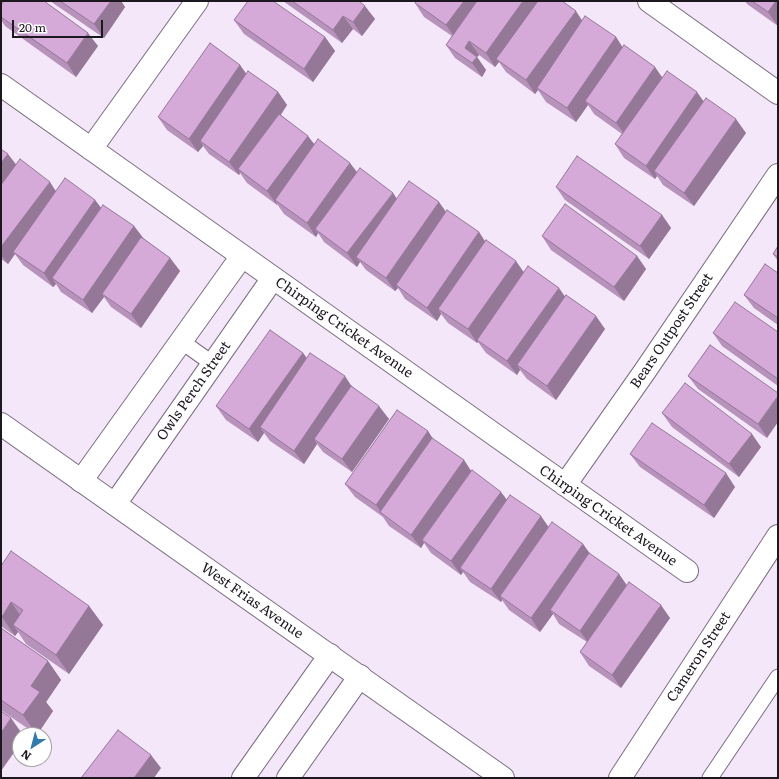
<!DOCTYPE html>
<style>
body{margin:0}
#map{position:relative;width:779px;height:779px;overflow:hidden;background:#f4e7fa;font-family:Literata,serif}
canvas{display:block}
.frame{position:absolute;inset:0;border:2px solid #1d181f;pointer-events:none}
.north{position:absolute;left:12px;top:727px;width:40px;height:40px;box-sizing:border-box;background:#fff;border:1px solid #a5a3a5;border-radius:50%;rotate:216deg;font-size:11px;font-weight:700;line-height:16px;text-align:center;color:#1d181f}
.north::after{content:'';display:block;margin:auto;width:14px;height:18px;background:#337aaf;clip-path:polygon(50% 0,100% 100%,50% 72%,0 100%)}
.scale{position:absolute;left:12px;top:20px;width:91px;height:18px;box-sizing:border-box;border:2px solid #1d181f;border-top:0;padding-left:5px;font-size:12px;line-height:14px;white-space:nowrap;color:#1d181f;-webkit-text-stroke:3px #fff;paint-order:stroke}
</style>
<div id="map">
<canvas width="779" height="779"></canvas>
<div class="frame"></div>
<div class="north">N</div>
<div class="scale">20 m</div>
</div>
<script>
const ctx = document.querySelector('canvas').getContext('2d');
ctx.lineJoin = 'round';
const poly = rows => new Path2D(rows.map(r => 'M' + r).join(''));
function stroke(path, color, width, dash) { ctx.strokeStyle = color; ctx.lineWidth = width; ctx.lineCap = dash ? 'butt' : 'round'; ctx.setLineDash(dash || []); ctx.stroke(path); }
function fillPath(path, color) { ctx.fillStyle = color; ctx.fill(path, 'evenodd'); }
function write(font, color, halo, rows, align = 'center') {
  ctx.font = font + ' Literata,serif'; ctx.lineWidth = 3.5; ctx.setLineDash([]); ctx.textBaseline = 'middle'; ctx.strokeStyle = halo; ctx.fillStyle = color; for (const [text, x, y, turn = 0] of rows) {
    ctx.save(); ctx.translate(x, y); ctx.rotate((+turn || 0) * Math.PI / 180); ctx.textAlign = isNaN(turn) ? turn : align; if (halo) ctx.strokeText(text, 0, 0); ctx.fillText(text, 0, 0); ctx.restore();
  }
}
const service = poly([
 [181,341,213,364],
 [710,778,778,677]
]);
const minor = poly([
 [649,1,778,93],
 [1,85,687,571],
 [91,149,197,1],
 [81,481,242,256],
 [565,485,645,371,778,175],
 [115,504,273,278],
 [243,778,330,655],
 [288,778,360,676],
 [620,778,778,536]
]);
const tertiary = poly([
 [1,424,503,778]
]);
stroke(service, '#7b6f80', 17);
stroke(minor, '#7b6f80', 24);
stroke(tertiary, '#7b6f80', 24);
stroke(service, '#fff', 15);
stroke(minor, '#fff', 22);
stroke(tertiary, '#fff', 22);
fillPath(poly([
 [50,1,121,1,125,7,104,38],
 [283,1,359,1,375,19,362,36,353,29,342,43],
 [745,1,778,1,778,26,747,4],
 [415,3,582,21,616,37,622,47,662,77,703,101,746,133,694,206,663,185,657,176,655,179,624,158,615,144,622,134,594,114,588,105,576,122,546,102,538,90,535,94,506,72,499,62,495,67,479,55,477,57,486,70,482,77,455,58,446,45,452,36,424,17],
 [1,5,98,46,76,77,5,26,1,20],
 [234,20,325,37,335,51,313,82,244,34],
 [240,65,246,74,278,92,287,105,281,115,314,144,357,173,393,193,397,199,446,212,479,232,485,242,524,272,565,297,605,329,556,400,527,379,520,370,517,375,486,353,478,342,477,343,448,323,441,314,437,321,405,299,398,288,395,291,366,270,360,262,357,267,324,242,318,233,316,237,284,214,277,204,277,205,247,183,240,173,239,175,209,154,203,146,198,152,167,130,158,117],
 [1,149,16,165,56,191,95,200,101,208,134,226,143,238,170,258,180,271,141,328,111,307,104,297,92,313,61,292,56,284,53,287,23,265,15,254,8,264,1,259],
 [556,187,662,215,671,228,649,259,565,200],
 [542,236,637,256,646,269,624,301,551,250],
 [778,246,778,261,773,254],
 [778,273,778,325,754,308,744,295],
 [778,332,778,386,722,346,713,333],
 [710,345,767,438,698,389,688,376],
 [303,353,307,358,352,386,389,419,352,472,323,452,317,444,304,464,270,441,264,433,258,442,226,420,216,406],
 [662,413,761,447,739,477,672,427],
 [428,431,432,438,464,460,471,471,507,500,549,527,583,544,590,554,619,574,627,585,670,618,621,688,589,666,580,652,587,642,559,624,553,614,540,632,509,610,502,600,501,602,470,582,463,572,461,575,431,553,424,543,421,548,389,526,383,517,355,497,345,484],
 [630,454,735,487,714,518,640,467],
 [1,566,89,606,103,625,69,674,26,644,18,632,15,636,1,626],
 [1,628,48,661,61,680,46,702,53,711,37,735,1,710]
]), '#b792bb');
fillPath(poly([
 [111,1,121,1,125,7,104,38,94,24],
 [464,1,483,1,456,39,446,25],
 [523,1,542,1,496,59,499,62,495,67,486,53],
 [776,1,778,1,778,26,768,12],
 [365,6,375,19,362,36,353,22],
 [576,11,585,25,537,88,538,90,535,94,526,80],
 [343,16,353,29,342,43,333,30],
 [88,33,98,46,76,77,67,63],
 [325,37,335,51,313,82,304,69],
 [616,37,625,51,585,101,588,105,576,122,567,108],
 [469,41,479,55,477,57,486,70,482,77,472,63,465,48],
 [240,65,250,79,200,141,203,146,198,152,189,139],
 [655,67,664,80,626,136,616,123],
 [278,92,287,105,241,172,238,169,240,173,239,175,229,162],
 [697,92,707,106,654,171,657,176,655,179,646,166],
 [736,119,746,133,694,206,684,193],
 [308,136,318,149,275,200,277,204,277,205,267,191],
 [8,154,18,167,1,190,1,163],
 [350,163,360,176,315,229,318,233,316,237,307,223],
 [50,182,59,196,13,252,15,254,8,264,1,255,1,247],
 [393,193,402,207,356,257,360,262,357,267,347,253],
 [95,200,105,213,52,278,56,284,53,287,44,273],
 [439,202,449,216,396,285,398,288,395,291,386,278],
 [662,215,671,228,649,259,640,246],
 [134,226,144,239,102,294,104,297,92,313,83,300],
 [479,232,488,246,438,309,441,314,437,321,427,308],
 [637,256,646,269,624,301,614,287],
 [170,258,180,271,141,328,131,314],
 [516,261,525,274,477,340,478,342,477,343,468,329],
 [559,288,568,301,517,365,520,370,517,375,507,361],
 [596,316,605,329,556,400,547,386],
 [303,353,312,366,260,427,264,433,258,442,249,429],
 [345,376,354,390,314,439,317,444,304,464,294,451],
 [778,396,778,422,767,438,758,424],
 [379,406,389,419,352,472,342,459],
 [428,431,437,445,382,514,376,505],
 [752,434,761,447,739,477,729,464],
 [464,460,473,474,422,540,424,543,421,548,411,535],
 [726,473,735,487,714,518,704,505],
 [501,492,511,505,460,568,463,572,461,575,451,561],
 [541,516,550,529,500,596,502,600,501,602,491,589],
 [583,544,593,558,550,610,553,614,540,632,531,618],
 [619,574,628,588,589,644,580,631],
 [11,602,25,622,13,625,18,632,15,636,2,617],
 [661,605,670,618,621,688,612,675],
 [89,606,103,625,69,674,56,655],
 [48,661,61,680,46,702,53,711,37,735,23,715,31,686],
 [11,718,23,735,20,735,20,744,1,771,1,733],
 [151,755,161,768,154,778,134,778]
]), '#957798');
const building = poly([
 [4,1,44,1,88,33,67,63,1,17,1,5,4,1],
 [60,1,111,1,94,24,60,1],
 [248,1,273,1,325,37,304,69,234,20,248,1],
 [292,1,359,1,365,6,353,22,343,16,333,30,292,1],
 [416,1,464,1,446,25,415,3,416,1],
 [477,1,523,1,486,53,469,41,465,48,477,57,472,63,446,45,477,1],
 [538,1,562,1,576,11,526,80,496,59,538,1],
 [752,1,776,1,768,12,752,1],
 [585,16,616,37,567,108,537,88,585,16],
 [210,43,240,65,189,139,158,117,210,43],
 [624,45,655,67,616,123,585,101,624,45],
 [248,71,278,92,229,162,200,141,248,71],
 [667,71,697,92,646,166,615,144,667,71],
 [706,98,736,119,684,193,654,171,706,98],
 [279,114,308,136,267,191,238,169,279,114],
 [318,139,350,163,307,223,275,200,318,139],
 [1,149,8,154,1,163,1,149],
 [577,156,662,215,640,246,556,187,577,156],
 [20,159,50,182,1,247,1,185,20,159],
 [360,168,393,193,347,253,315,229,360,168],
 [65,178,95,200,44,273,13,252,65,178],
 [409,181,439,202,386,278,356,257,409,181],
 [565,204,637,256,614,287,542,236,565,204],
 [103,205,134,226,83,300,52,278,103,205],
 [447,210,479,232,427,308,396,285,447,210],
 [141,237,170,258,131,314,102,294,141,237],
 [486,240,516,261,468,329,438,309,486,240],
 [778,246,778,257,773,254,778,246],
 [765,264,778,273,778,318,744,295,765,264],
 [528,266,559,288,507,361,477,340,528,266],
 [566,295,596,316,547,386,517,365,566,295],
 [735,302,778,332,778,379,713,333,735,302],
 [270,330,303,353,249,429,216,406,270,330],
 [710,345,778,393,778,396,758,424,688,376,710,345],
 [310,353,345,376,294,451,260,427,310,353],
 [685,383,752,434,729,464,662,413,685,383],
 [351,386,379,406,342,459,314,439,351,386],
 [397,410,428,431,376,505,345,484,397,410],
 [652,423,726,473,704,505,630,454,652,423],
 [432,438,464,460,411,535,380,512,432,438],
 [472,470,501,492,451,561,422,540,472,470],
 [510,495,541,516,491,589,460,568,510,495],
 [552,522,583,544,531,618,500,596,552,522],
 [11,551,89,606,56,655,13,625,23,610,11,602,2,617,1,616,1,566,11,551],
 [589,553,619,574,580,631,550,610,589,553],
 [629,582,661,605,612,675,580,652,629,582],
 [1,628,48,661,31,686,40,692,23,715,1,700,1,628],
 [1,711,11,718,1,733,1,711],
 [118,730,151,755,134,778,81,778,118,730]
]);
fillPath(building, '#d5aad9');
stroke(building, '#957798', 1);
write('14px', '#1d181f', '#fff', [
 ["Chirping Cricket Avenue",344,328,35],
 ["Bears Outpost Street",672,331,-56],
 ["Owls Perch Street",194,391,-55],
 ["Chirping Cricket Avenue",608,516,35],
 ["West Frias Avenue",252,601,35],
 ["Cameron Street",699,657,-57]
]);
</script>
